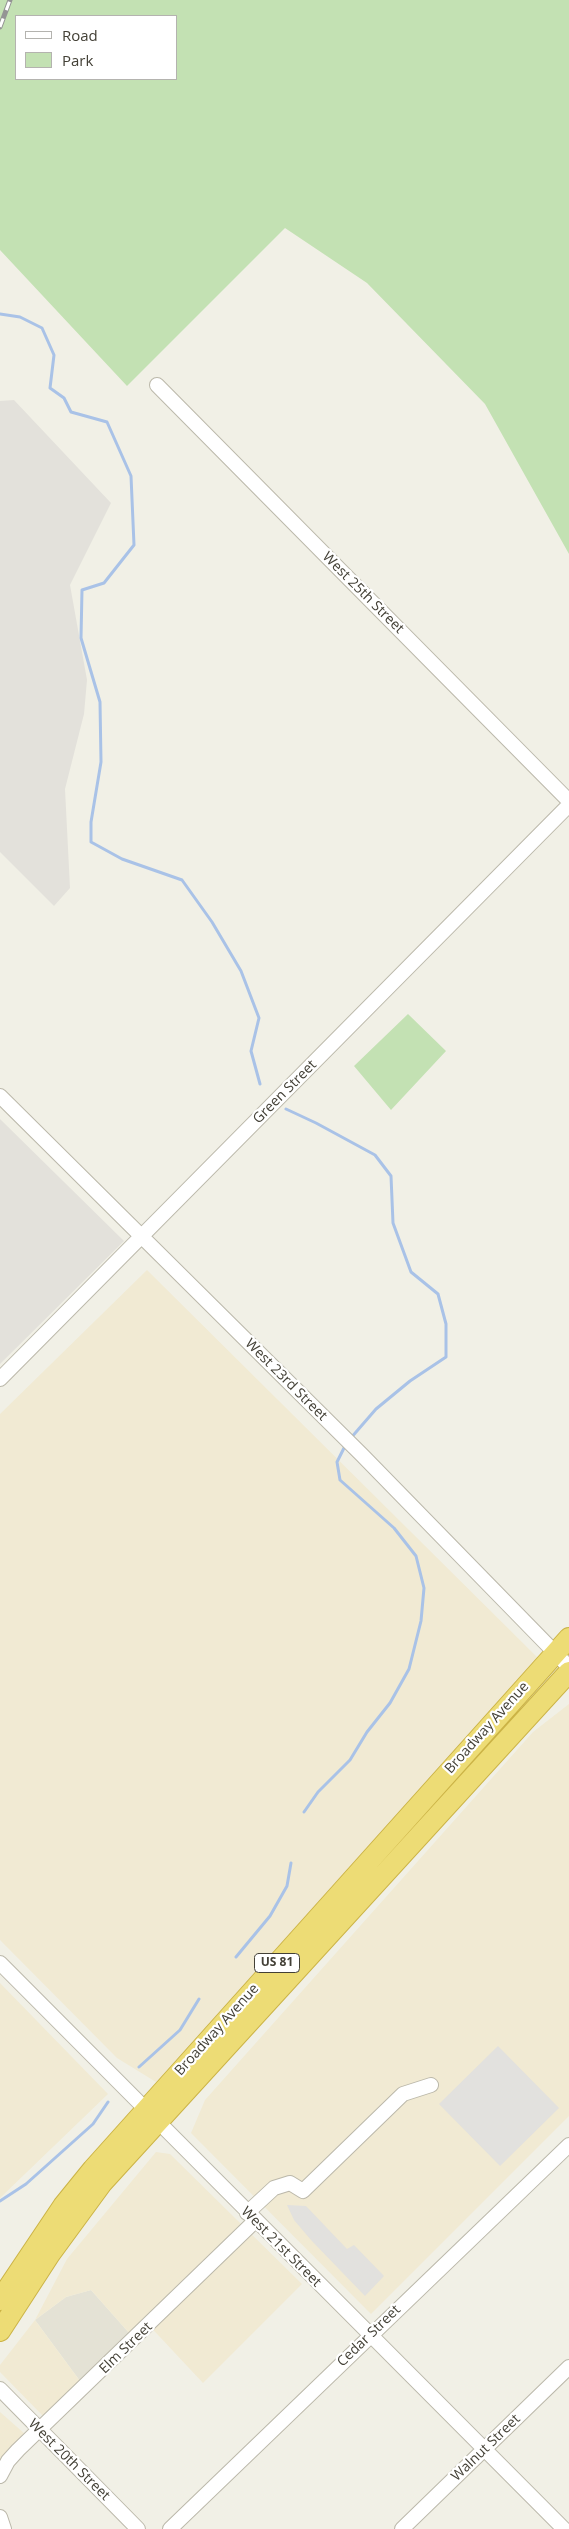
<!DOCTYPE html>
<style>
body{margin:0}
#map{position:relative;width:569px;height:2529px;overflow:hidden;background:#f1f0e6;font-family:"Open Sans",sans-serif}
canvas{display:block}
.legend{position:absolute;left:15px;top:15px;width:162px;height:65px;box-sizing:border-box;background:#fff;border:1px solid #b4b3af;margin:0;padding:6px 9px;list-style:none;font-size:15px;color:#434036}
.legend li{display:flex;align-items:center;gap:10px;height:25px}
.legend b{width:25px;border:1px solid #b4b3af}
</style>
<div id="map">
<canvas width="569" height="2529"></canvas>
<ul class="legend">
<li><b style="height:6px;background:#fff"></b>Road</li>
<li><b style="height:14px;background:#c3e1b3"></b>Park</li>
</ul>
</div>
<script>
const ctx = document.querySelector('canvas').getContext('2d');
ctx.lineJoin = 'round';
function fillPath(path, color) { ctx.fillStyle = color; ctx.fill(path, 'evenodd'); }
const poly = rows => new Path2D(rows.map(r => 'M' + r).join(''));
function stroke(path, color, width, dash) { ctx.strokeStyle = color; ctx.lineWidth = width; ctx.lineCap = dash ? 'butt' : 'round'; ctx.setLineDash(dash || []); ctx.stroke(path); }
function write(font, color, halo, rows, align = 'center') {
  ctx.font = font + ' "Open Sans",sans-serif'; ctx.lineWidth = 4.5; ctx.setLineDash([]); ctx.textBaseline = 'middle'; ctx.strokeStyle = halo; ctx.fillStyle = color; for (const [text, x, y, turn = 0] of rows) {
    ctx.save(); ctx.translate(x, y); ctx.rotate((+turn || 0) * Math.PI / 180); ctx.textAlign = isNaN(turn) ? turn : align; if (halo) ctx.strokeText(text, 0, 0); ctx.fillText(text, 0, 0); ctx.restore();
  }
}
fillPath(poly([
 [91,2290,130,2334,80,2381,35,2320,66,2297]
]), '#e4e2d5');
fillPath(poly([
 [147,1270,538,1658,156,2082,117,2058,0,1940,0,1414],
 [569,1704,569,2116,371,2314,191,2133,205,2100,533,1732],
 [0,1983,108,2094,0,2198],
 [156,2152,170,2154,302,2284,203,2383,144,2320,130,2334,91,2290,66,2297,35,2320,80,2381,43,2416,0,2372,0,2365,35,2320,67,2259],
 [0,2412,25,2434,0,2464]
]), '#f1ead3');
fillPath(poly([
 [14,400,111,503,70,585,87,680,84,714,65,789,70,888,54,906,0,852,0,401],
 [0,1119,124,1241,0,1364]
]), '#e3e1db');
fillPath(poly([
 [0,0,569,0,569,554,485,404,367,283,285,228,127,386,0,250],
 [16,16,176,16,176,79,16,79],
 [408,1014,446,1051,391,1110,354,1066]
]), '#c3e1b3');
fillPath(poly([
 [498,2046,559,2108,500,2166,439,2104],
 [287,2205,306,2206,347,2249,354,2245,384,2276,365,2296,311,2240,294,2220]
]), '#e2e1de');
stroke(poly([
 [0,314,20,317,42,328,54,355,50,388,64,398,71,412,107,422,131,476,134,545,104,583,82,590,81,638,100,702,101,762,91,822,91,842,122,859,182,880,212,922,241,971,259,1018,251,1051,260,1084],
 [286,1109,316,1123,375,1155,391,1176,393,1223,411,1272,438,1294,446,1324,446,1357,410,1381,376,1409,350,1439],
 [304,1812,318,1792,350,1760,367,1732,390,1703,409,1669,421,1621,424,1588,416,1556,394,1528,340,1480,337,1462,346,1444],
 [236,1957,270,1916,287,1886,291,1863],
 [139,2067,180,2030,199,1999],
 [0,2201,26,2184,93,2124,108,2102]
]), '#a9c2e7', 3);
const minor = poly([
 [157,385,569,801],
 [0,1096,362,1455,569,1667],
 [0,1379,569,805],
 [0,1963,564,2529],
 [247,2213,274,2188,290,2183,303,2191,403,2094,431,2085],
 [0,2389,138,2529],
 [0,2476,8,2461,18,2450,255,2221],
 [0,2517,4,2529],
 [170,2529,569,2145],
 [402,2529,569,2367]
]);
const highway = poly([
 [0,2300,63,2206,93,2169,569,1638],
 [0,2331,50,2254,102,2183,569,1672]
]);
stroke(minor, '#bbb8aa', 16);
stroke(highway, '#cbb346', 22);
stroke(minor, '#fff', 14);
stroke(highway, '#eddc75', 20);
const rail = poly([
 [0,27,10,0]
]);
stroke(rail, '#949494', 5);
stroke(rail, '#fff', 3, [9]);
for (const [x, y, w] of [
 [277,1963,45]
]) { const box = new Path2D(); box.roundRect(x - w / 2, y - 9.5, w, 19, 4); ctx.fillStyle = '#fff'; ctx.fill(box); stroke(box, '#434036', 1); }
write('bold 12px', '#434036', null, [
 ["US 81",277,1963]
]);
write('14px', '#434036', '#fff', [
 ["West 25th Street",363,593,45],
 ["Green Street",285,1092,-45],
 ["West 23rd Street",286,1380,45],
 ["Broadway Avenue",487,1728,-48],
 ["Broadway Avenue",217,2030,-48],
 ["West 21st Street",281,2247,45],
 ["Cedar Street",369,2336,-44],
 ["Elm Street",126,2348,-44],
 ["Walnut Street",486,2448,-44],
 ["West 20th Street",69,2460,45]
]);
</script>
